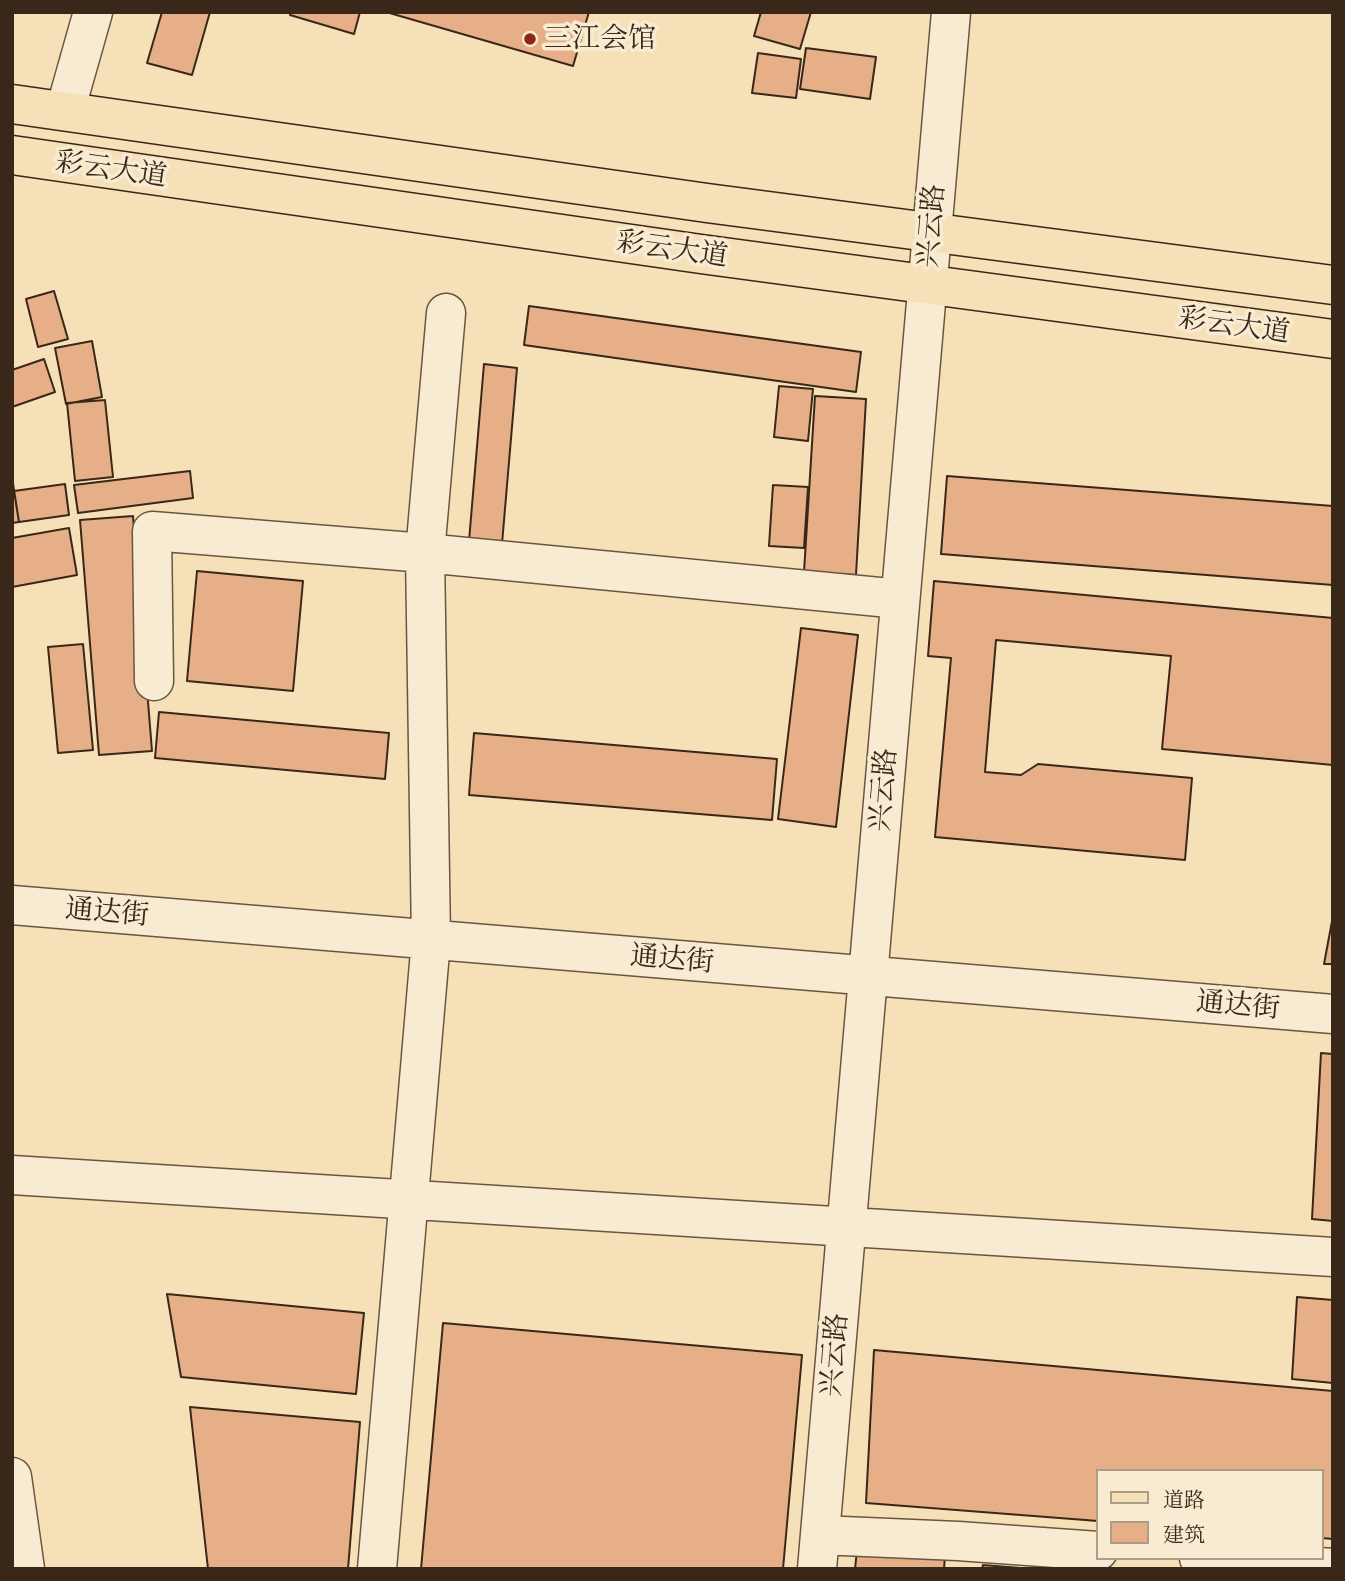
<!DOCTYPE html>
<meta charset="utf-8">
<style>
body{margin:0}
#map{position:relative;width:1345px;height:1581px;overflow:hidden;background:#f5e0b8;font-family:"EB Garamond","Noto Serif SC",serif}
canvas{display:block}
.frame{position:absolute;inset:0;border:14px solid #392819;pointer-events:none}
.legend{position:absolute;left:1096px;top:1469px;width:228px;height:91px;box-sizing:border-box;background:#f8ebd1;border:2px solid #ac9d87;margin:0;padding:9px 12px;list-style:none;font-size:21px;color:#392819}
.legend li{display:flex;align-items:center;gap:14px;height:35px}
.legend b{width:35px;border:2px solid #ac9d87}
</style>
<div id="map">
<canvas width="1345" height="1581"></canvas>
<div class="frame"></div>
<ul class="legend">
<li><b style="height:9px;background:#f5e0b8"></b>道路</li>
<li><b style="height:19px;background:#e6af87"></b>建筑</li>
</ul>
</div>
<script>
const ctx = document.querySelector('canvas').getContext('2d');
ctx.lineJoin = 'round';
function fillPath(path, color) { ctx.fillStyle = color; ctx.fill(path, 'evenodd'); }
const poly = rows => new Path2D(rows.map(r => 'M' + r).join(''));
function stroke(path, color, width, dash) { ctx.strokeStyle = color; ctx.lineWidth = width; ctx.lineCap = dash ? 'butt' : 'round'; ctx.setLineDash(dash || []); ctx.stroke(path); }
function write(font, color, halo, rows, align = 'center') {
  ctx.font = font + ' "EB Garamond","Noto Serif SC",serif'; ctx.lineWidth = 7; ctx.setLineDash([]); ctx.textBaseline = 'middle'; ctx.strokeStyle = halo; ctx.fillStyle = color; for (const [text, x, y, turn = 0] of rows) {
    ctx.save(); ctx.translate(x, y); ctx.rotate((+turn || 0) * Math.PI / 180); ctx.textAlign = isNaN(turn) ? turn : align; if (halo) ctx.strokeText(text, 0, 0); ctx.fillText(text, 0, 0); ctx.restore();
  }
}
const building = poly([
 [162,12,210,12,192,75,147,63,162,12],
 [291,12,360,12,354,34,290,15,291,12],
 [386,12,589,12,573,66,386,12],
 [761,12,811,12,800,49,754,36,761,12],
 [806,48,876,57,870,99,800,89,806,48],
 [758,53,801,59,796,98,752,93,758,53],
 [54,291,68,339,38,347,26,299,54,291],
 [529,306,861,352,856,392,524,345,529,306],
 [92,341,102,397,66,404,55,348,92,341],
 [44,359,55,392,12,407,12,370,44,359],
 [484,364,517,368,502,544,469,541,484,364],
 [779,386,813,389,808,441,774,437,779,386],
 [815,396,866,399,856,575,804,572,815,396],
 [105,400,113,477,75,481,67,403,105,400],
 [190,471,193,498,78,513,74,485,190,471],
 [947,476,1333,506,1333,585,941,554,947,476],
 [12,477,19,522,12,523,12,477],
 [65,484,69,515,19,522,14,491,65,484],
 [773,485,808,487,804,548,769,546,773,485],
 [133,516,152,751,99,755,80,520,133,516],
 [69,528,77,575,12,587,12,538,69,528],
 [197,571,303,581,293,691,187,681,197,571],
 [934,581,1333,618,1333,765,1162,749,1171,656,996,640,985,772,1021,775,1038,764,1192,778,1185,860,935,837,951,658,928,656,934,581],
 [801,628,858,635,836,827,778,819,801,628],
 [83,644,93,750,58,753,48,647,83,644],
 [159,712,389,733,385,779,155,758,159,712],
 [474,733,777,759,772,820,469,795,474,733],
 [1333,916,1333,964,1324,964,1333,916],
 [1321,1053,1333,1054,1333,1221,1312,1219,1321,1053],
 [167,1294,364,1313,356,1394,181,1377,167,1294],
 [1297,1297,1333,1300,1333,1383,1292,1379,1297,1297],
 [443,1323,802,1355,783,1569,421,1569,443,1323],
 [874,1350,1333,1391,1333,1539,1322,1538,1322,1471,1098,1471,1098,1521,866,1503,874,1350],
 [190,1407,360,1422,348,1569,208,1569,190,1407],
 [857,1550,945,1556,944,1569,855,1569,857,1550],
 [983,1565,1033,1569,982,1569,983,1565]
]);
fillPath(building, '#e6af87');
stroke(building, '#392819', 2);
const minor = poly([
 [65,111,93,12],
 [154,681,152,531,425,553,900,599],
 [12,905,1333,1014],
 [12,1175,1333,1257],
 [12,1477,25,1569],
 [820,1535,958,1541,1098,1551],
 [1199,1558,1333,1568],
 [377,1569,431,940,425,553,446,313],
 [817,1569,951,12]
]);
const major = poly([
 [12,104,707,203,1333,285],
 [12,155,701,254,1333,339]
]);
stroke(minor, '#685641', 41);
stroke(major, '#392819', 41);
stroke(minor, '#f8ebd1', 38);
stroke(major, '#f5e0b8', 38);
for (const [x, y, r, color] of [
 [530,39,7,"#8f2418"]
]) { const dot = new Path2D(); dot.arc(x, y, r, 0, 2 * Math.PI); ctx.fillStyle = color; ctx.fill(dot); stroke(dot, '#f8ebd1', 2.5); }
write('28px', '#392819', '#f8ebd1', [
 ["三江会馆",544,39]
], 'left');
write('28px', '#392819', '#f8ebd1', [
 ["彩云大道",111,170,8],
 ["兴云路",932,226,-85],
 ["彩云大道",672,250,8],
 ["彩云大道",1234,326,8],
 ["兴云路",884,790,-85],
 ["通达街",107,913,5],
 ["通达街",672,960,5],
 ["通达街",1238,1006,5],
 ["兴云路",835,1355,-85]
]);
</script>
